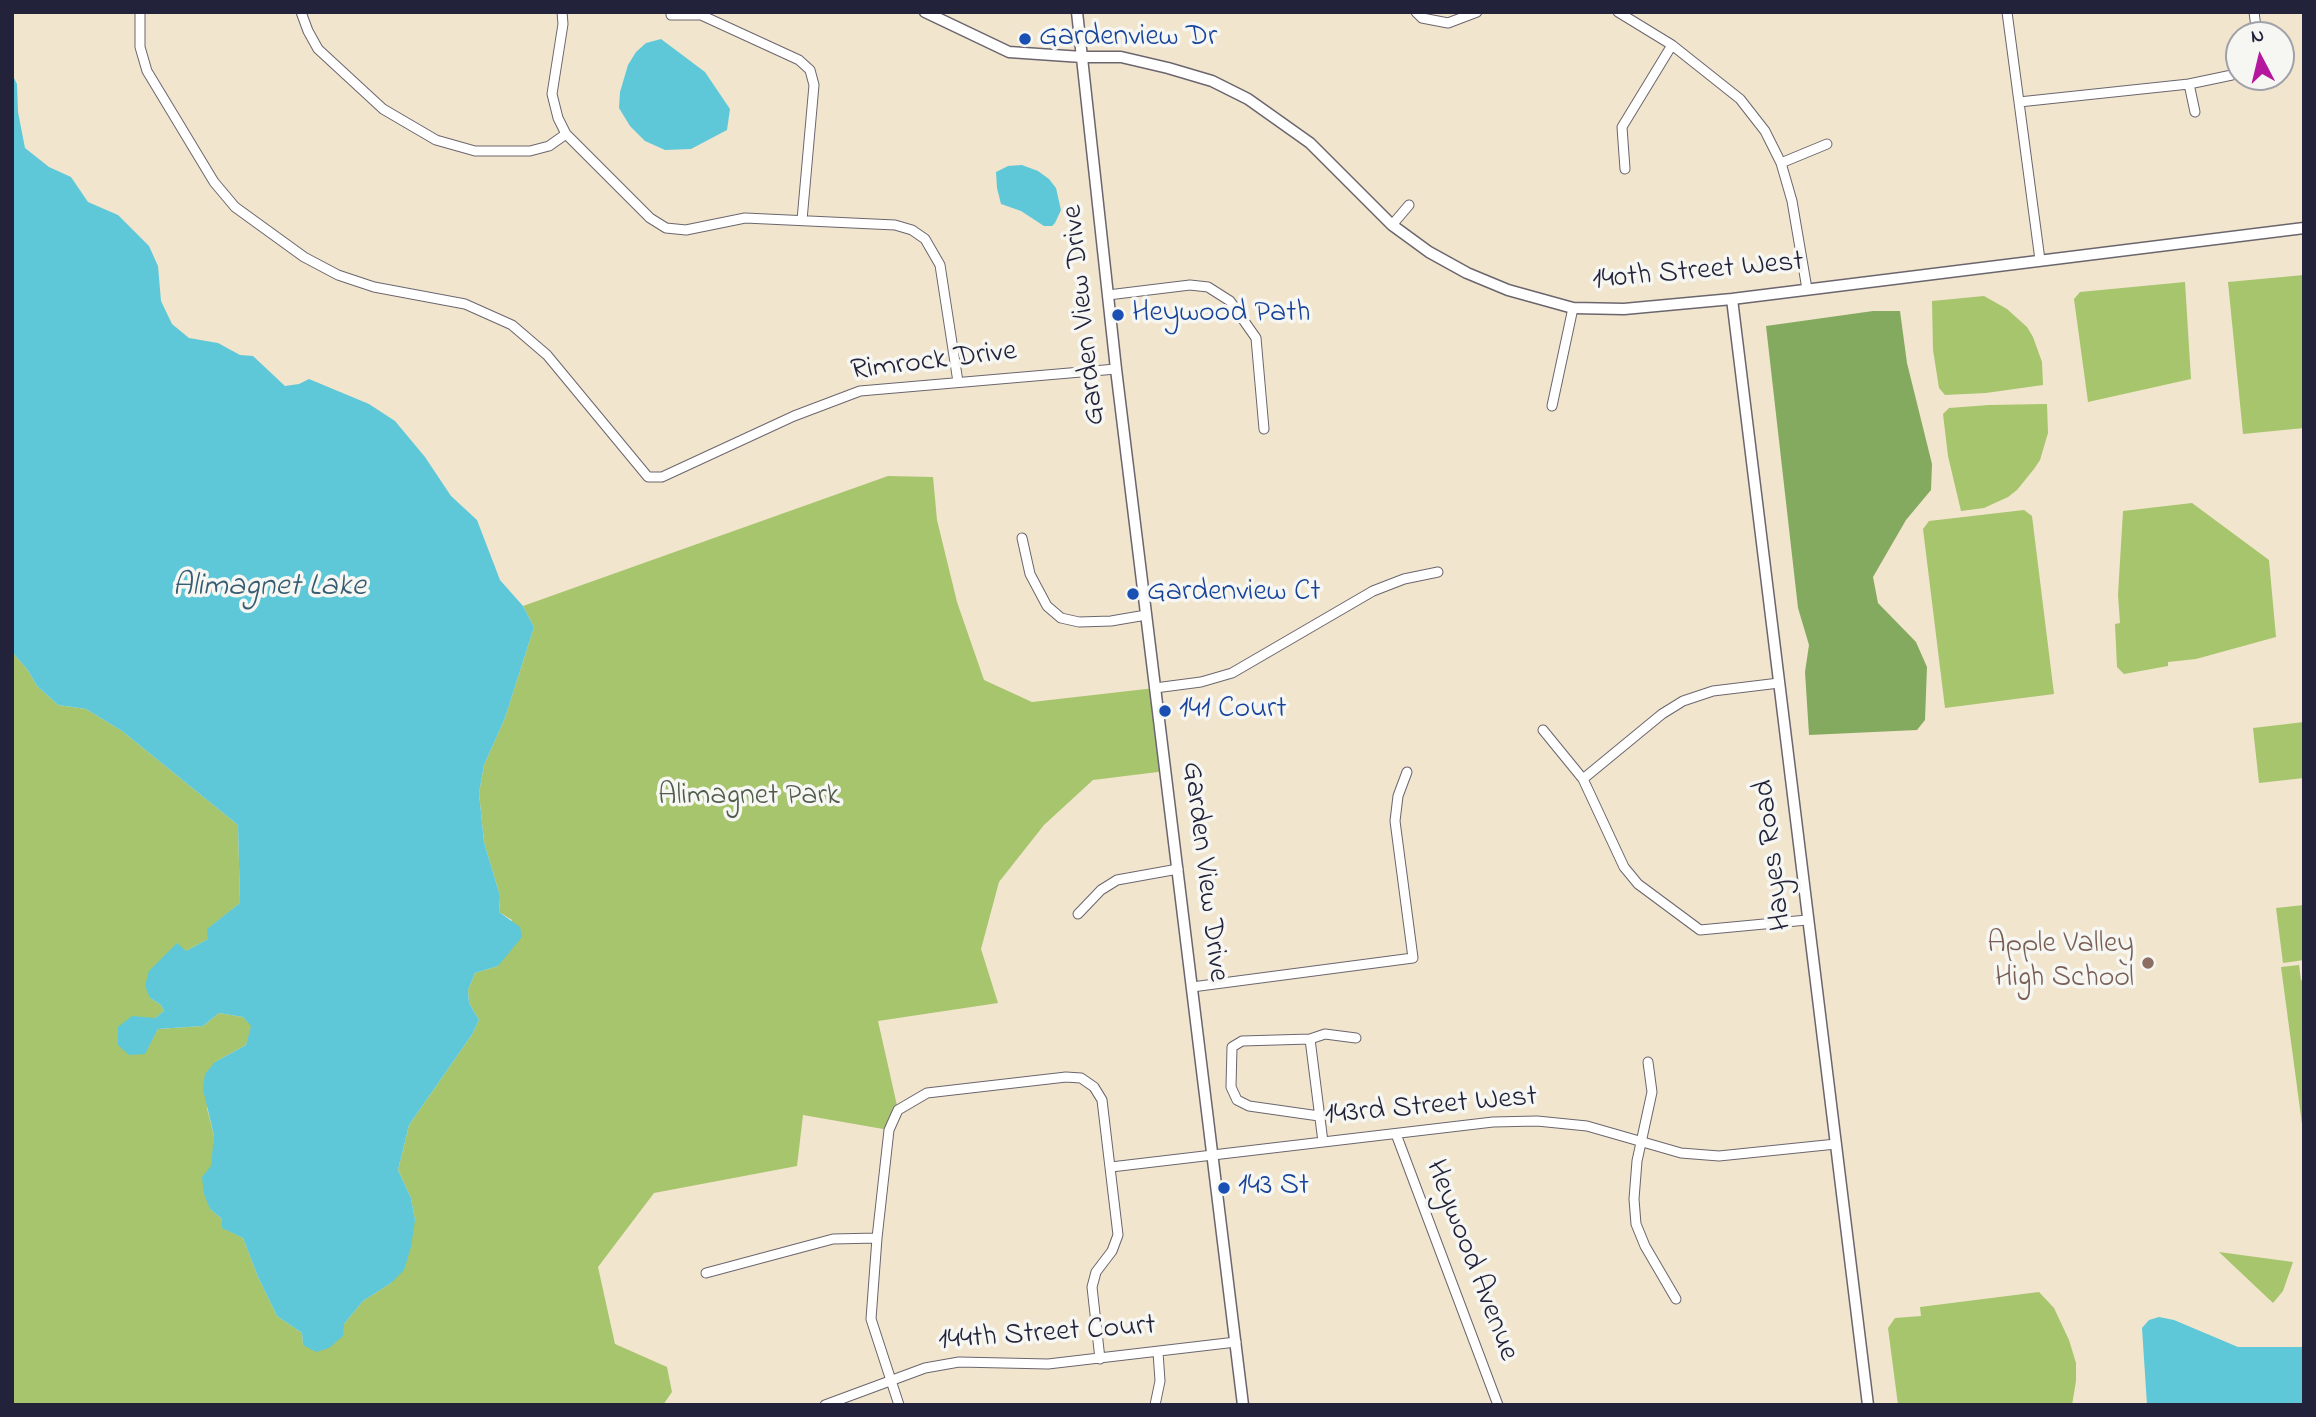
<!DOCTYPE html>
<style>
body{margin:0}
#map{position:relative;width:2316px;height:1417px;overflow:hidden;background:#f2e5cd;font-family:"Indie Flower",sans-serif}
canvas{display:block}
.frame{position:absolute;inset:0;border:14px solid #22223b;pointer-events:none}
.north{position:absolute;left:2225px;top:21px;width:70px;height:70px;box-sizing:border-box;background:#f6f6f2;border:2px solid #a1a1a9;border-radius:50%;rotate:353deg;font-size:19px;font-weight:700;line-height:28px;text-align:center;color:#22223b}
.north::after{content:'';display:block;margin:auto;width:24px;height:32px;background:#b5179e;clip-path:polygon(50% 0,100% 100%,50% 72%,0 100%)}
</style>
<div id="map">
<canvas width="2316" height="1417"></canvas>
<div class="frame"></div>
<div class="north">N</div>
</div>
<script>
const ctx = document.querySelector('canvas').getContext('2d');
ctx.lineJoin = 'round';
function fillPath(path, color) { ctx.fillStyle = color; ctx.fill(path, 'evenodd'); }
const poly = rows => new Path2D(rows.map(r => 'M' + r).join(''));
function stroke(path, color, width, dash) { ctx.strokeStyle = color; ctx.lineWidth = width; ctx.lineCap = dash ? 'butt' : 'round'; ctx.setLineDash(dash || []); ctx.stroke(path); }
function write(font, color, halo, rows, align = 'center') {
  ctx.font = font + ' "Indie Flower",sans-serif'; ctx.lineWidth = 7; ctx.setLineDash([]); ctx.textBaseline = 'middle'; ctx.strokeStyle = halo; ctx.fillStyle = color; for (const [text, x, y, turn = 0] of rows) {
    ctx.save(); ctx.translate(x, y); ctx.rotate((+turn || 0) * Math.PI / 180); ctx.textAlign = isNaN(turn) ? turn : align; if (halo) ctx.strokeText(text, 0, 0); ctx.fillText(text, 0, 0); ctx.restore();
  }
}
fillPath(poly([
 [2304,275,2304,428,2243,434,2228,282],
 [2185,282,2191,379,2088,402,2074,299,2080,292],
 [1984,296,2007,309,2027,327,2033,337,2042,362,2043,385,1986,393,1945,395,1939,388,1933,350,1932,301],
 [2047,404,2048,433,2040,460,2034,469,2017,490,2008,497,1984,508,1961,511,1948,456,1943,414,1949,408,1989,405],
 [888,476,933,477,937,520,957,602,984,680,1032,702,1155,688,1166,771,1093,780,1044,825,999,882,981,949,998,1003,878,1021,898,1110,889,1130,803,1115,797,1166,654,1193,598,1267,615,1344,667,1367,672,1392,663,1405,12,1405,12,652,27,669,37,686,58,705,86,709,122,731,238,825,240,903,208,929,208,939,186,951,150,998,161,1005,164,1011,155,1018,144,1054,158,1029,203,1026,219,1013,243,1017,252,1026,246,1045,215,1062,207,1108,214,1136,210,1209,222,1219,223,1228,243,1238,258,1277,277,1316,302,1333,303,1345,344,1324,363,1301,391,1283,415,1220,411,1198,398,1170,409,1125,473,1033,479,1020,469,1003,468,990,475,973,498,966,512,920,499,912,500,896,484,842,479,793,484,765,505,718,534,627,523,606],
 [2192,503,2269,560,2276,637,2196,659,2168,662,2168,666,2124,674,2117,667,2115,624,2120,623,2118,595,2123,511],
 [2024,510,2032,516,2054,694,1945,708,1923,529,1929,521],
 [2304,722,2304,778,2259,783,2253,728],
 [2304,905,2304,960,2283,963,2276,908],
 [2299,965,2301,980,2304,982,2304,1139,2281,967],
 [2219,1252,2293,1262,2283,1291,2273,1303],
 [2039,1292,2054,1308,2069,1340,2076,1363,2076,1381,2072,1405,1898,1405,1888,1328,1895,1318,1921,1316,1920,1307]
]), '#a6c56d');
fillPath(poly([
 [1873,311,1900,311,1907,363,1932,464,1931,490,1906,520,1873,577,1878,603,1916,642,1927,667,1925,720,1917,730,1809,735,1805,672,1809,645,1798,608,1766,326]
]), '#84aa60');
fillPath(poly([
 [661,39,705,72,730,109,727,130,691,149,665,150,645,141,630,126,619,108,620,92,628,65,636,52,646,43],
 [12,74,17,84,18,112,25,148,49,167,71,177,88,202,118,215,149,246,158,266,161,301,172,324,189,338,218,343,240,355,253,356,285,386,299,384,309,379,369,404,395,421,425,457,451,496,477,520,500,580,523,606,534,627,505,718,484,765,479,793,484,842,500,896,499,912,520,927,522,937,498,966,475,973,468,990,469,1003,479,1020,473,1033,409,1125,398,1170,411,1198,415,1220,411,1247,404,1270,391,1283,363,1301,344,1324,343,1336,329,1348,316,1352,303,1345,302,1333,277,1316,258,1277,243,1238,222,1228,222,1219,210,1209,204,1194,202,1177,211,1166,214,1136,203,1089,205,1074,215,1062,246,1045,251,1026,243,1017,219,1013,203,1026,158,1029,145,1054,129,1055,118,1045,118,1027,132,1016,155,1018,164,1011,161,1005,150,998,145,986,149,971,177,943,186,951,208,939,207,929,240,903,238,825,122,731,86,709,58,705,37,686,27,669,12,652],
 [1022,165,1038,171,1049,179,1056,188,1061,210,1055,223,1052,226,1044,226,1021,211,1001,204,997,188,996,172,1008,166],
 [2159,1317,2174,1320,2238,1347,2304,1347,2304,1405,2147,1405,2142,1328,2149,1320]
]), '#5ec8d9');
const minor = poly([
 [140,12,140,47,147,71,214,182,235,207,304,257,338,275,374,287,465,304,512,325,547,355,648,477,662,477,794,416,860,391,1116,369],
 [301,12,308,31,318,49,383,109,436,140,475,151,530,151,549,146,566,134],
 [562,12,563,24,552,94,558,118,566,134,650,218,666,228,686,230,745,218,895,225,912,230,925,239,940,265,958,382],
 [1416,12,1422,18,1448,23,1477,12],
 [1618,12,1672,45,1740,99,1765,131,1781,163,1792,201,1807,289],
 [2007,12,2040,260],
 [2254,12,2257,35],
 [671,15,701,15,799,60,810,70,814,85,802,220],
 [2189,84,2195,112],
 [2019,102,2189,84,2232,75,2239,70],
 [1781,163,1827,144],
 [1625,169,1622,127,1672,45],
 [1392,225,1409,205],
 [1108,295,1190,285,1208,287,1230,301,1256,338,1264,429],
 [1552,406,1573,308],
 [1022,538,1030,574,1047,606,1061,618,1079,622,1111,621,1146,615],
 [1155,688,1201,682,1232,673,1373,591,1404,579,1438,572],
 [1543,730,1583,779,1624,867,1638,884,1700,930,1807,920],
 [1583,779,1662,714,1683,701,1713,691,1779,683],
 [1078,914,1101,890,1117,880,1178,869],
 [1192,987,1413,958,1395,821,1398,796,1407,772],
 [1310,1039,1323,1142],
 [1648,1062,1652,1092,1637,1161,1634,1199,1636,1224,1645,1246,1676,1299],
 [1319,1116,1249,1106,1237,1100,1231,1087,1232,1047,1242,1041,1310,1039,1325,1034,1356,1038],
 [1396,1134,1498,1405],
 [1111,1167,1493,1122,1537,1121,1587,1126,1681,1153,1719,1156,1836,1144],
 [706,1273,833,1239,877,1238],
 [825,1405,925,1368,959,1362,1048,1364,1236,1342],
 [899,1405,871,1319,877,1238,889,1130,898,1110,927,1093,1066,1077,1081,1078,1094,1087,1102,1100,1118,1235,1112,1251,1096,1272,1092,1287,1100,1359],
 [1155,1405,1160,1381,1158,1352]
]);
const tertiary = poly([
 [925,12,1009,52,1082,57,1121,57,1168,68,1212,81,1248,99,1310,143,1392,225,1429,252,1467,273,1508,290,1573,308,1624,309,1732,299,2304,228],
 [1077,12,1116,369,1243,1405],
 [1732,299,1868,1405]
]);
stroke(minor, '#6b666e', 11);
stroke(tertiary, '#6b666e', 13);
stroke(minor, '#fff', 9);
stroke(tertiary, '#fff', 10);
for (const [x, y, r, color] of [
 [1025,39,7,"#1a4fb4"],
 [1118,315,7,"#1a4fb4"],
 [1133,594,7,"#1a4fb4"],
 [1165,711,7,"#1a4fb4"],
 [2148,963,7,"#8d6e63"],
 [1224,1188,7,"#1a4fb4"]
]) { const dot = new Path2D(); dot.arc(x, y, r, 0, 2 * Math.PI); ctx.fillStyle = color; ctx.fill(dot); stroke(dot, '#f6f6f2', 2.5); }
write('30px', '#164399', '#f6f6f2', [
 ["Gardenview Dr",1039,39],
 ["Heywood Path",1132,315],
 ["Gardenview Ct",1147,594],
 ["141 Court",1179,711],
 ["143 St",1238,1188]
], 'left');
write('30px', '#22223b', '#f6f6f2', [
 ["140th Street West",1698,273,-5],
 ["Garden View Drive",1086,315,-96],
 ["Rimrock Drive",934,363,-7],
 ["Hayes Road",1775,855,-97],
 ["Garden View Drive",1203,872,83],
 ["143rd Street West",1431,1108,-5],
 ["Heywood Avenue",1470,1261,69],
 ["144th Street Court",1047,1335,-4]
]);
write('30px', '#505b4c', '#f6f6f2', [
 ["Alimagnet Park",749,798]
]);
write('30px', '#785e54', '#f6f6f2', [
 ["Apple Valley",2134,946],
 ["High School",2134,980]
], 'right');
write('italic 32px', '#375c72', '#f6f6f2', [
 ["Alimagnet Lake",269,589]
]);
</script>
